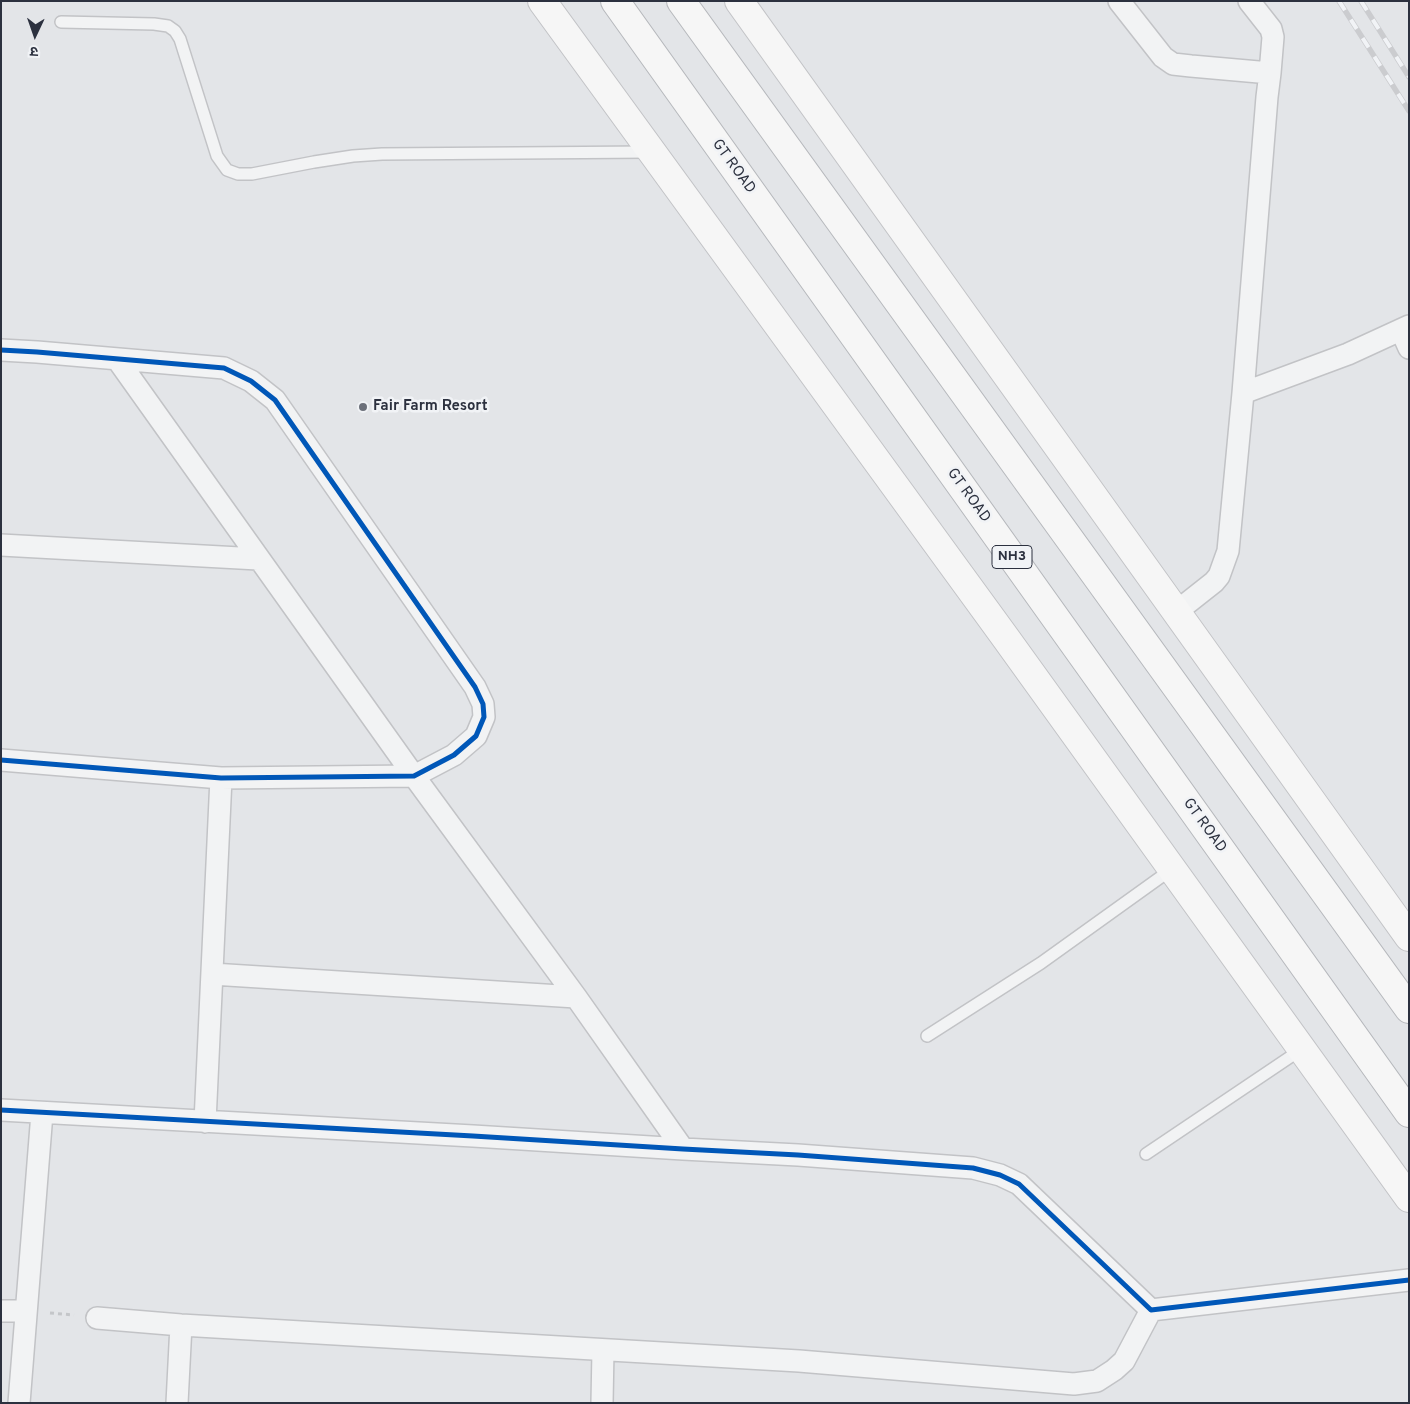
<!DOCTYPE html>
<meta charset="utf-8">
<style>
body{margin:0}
#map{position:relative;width:1410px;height:1404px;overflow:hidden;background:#e3e5e8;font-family:Overpass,"Noto Sans Devanagari",sans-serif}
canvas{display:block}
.frame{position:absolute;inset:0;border:2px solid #2c313f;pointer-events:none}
.north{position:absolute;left:10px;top:10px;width:50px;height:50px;-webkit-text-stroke:4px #f1f3f6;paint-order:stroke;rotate:183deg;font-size:14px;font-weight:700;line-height:20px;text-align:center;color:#2c313f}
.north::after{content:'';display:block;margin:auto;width:18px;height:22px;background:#2c313f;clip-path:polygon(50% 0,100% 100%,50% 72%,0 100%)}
</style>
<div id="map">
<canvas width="1410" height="1404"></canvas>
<div class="frame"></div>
<div class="north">उ</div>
</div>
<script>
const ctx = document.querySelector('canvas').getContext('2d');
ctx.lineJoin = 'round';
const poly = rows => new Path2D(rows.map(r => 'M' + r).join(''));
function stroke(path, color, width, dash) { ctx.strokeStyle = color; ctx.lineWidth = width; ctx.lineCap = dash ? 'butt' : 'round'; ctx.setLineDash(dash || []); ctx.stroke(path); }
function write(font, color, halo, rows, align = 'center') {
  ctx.font = font + ' Overpass,sans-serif'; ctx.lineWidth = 5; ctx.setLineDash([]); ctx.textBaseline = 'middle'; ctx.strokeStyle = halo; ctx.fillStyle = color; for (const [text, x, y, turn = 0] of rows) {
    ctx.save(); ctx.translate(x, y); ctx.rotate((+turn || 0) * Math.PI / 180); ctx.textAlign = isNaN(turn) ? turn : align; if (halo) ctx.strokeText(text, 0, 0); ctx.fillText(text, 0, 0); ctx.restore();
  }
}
const service = poly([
 [61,22,154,24,168,26,175,31,180,39,217,156,227,170,238,174,252,174,314,162,353,156,382,154,650,152],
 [927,1036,1041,963,1172,869],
 [1146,1154,1302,1049]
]);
const minor = poly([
 [1119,1,1163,57,1173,64,1191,66,1270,73],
 [1401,330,1409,348],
 [1,350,37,352,224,368,251,381,275,400,475,687,483,704,484,717,476,736,454,755,414,776,221,778,1,760],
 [117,359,414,776,576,997,683,1149],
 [1243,393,1348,354,1409,326],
 [1,545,258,559],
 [1176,612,1214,582,1219,576,1228,551,1243,393,1267,97,1270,73,1273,37,1271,29,1249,1],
 [212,974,576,997],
 [1,1110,473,1136,683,1149,798,1155,973,1168,1000,1175,1019,1184,1151,1310,1409,1280],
 [205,1122,221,778],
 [1,1311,26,1311],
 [97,1318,181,1325,799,1361,1074,1384,1097,1381,1114,1370,1124,1361,1151,1310],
 [19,1403,42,1113],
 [177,1403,181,1325],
 [602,1403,603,1350]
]);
const secondary = poly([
 [542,1,1005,637,1409,1198],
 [739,1,1409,937]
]);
const trunk = poly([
 [615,1,1409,1113],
 [681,1,1409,1009]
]);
stroke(service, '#c2c3c6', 14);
stroke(minor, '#c2c3c6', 24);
stroke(secondary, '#c2c3c6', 30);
stroke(trunk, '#b6b8bc', 30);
stroke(poly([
 [50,1313,74,1315]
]), '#c4c6c9', 3, [4, 4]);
stroke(service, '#f2f3f4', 11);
stroke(minor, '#f2f3f4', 21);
stroke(secondary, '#f6f6f6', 28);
stroke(trunk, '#f6f6f6', 28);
const rail = poly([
 [1339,1,1409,111],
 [1361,1,1409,77]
]);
stroke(rail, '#cbcccf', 5.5);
stroke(rail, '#f1f3f6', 4, [11]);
stroke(poly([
 [1,350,37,352,224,368,251,381,275,400,475,687,483,704,484,717,476,736,454,755,414,776,221,778,1,760],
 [1,1110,473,1136,683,1149,798,1155,973,1168,1000,1175,1019,1184,1151,1310,1409,1280]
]), '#0057b8', 5);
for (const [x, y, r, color] of [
 [363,407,5,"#6c707a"]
]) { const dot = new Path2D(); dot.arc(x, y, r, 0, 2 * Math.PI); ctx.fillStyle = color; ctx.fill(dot); stroke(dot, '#f1f3f6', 2); }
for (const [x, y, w] of [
 [1012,557,40]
]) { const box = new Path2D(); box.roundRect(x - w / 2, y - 11.5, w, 23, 4); ctx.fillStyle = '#f1f3f6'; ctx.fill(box); stroke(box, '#2c313f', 1); }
write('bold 14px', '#2c313f', null, [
 ["NH3",1012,557]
]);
write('15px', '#2c313f', '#f1f3f6', [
 ["GT ROAD",733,167,54],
 ["GT ROAD",968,496,54],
 ["GT ROAD",1204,826,54]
]);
write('bold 15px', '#2c313f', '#f1f3f6', [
 ["Fair Farm Resort",373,407]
], 'left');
</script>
